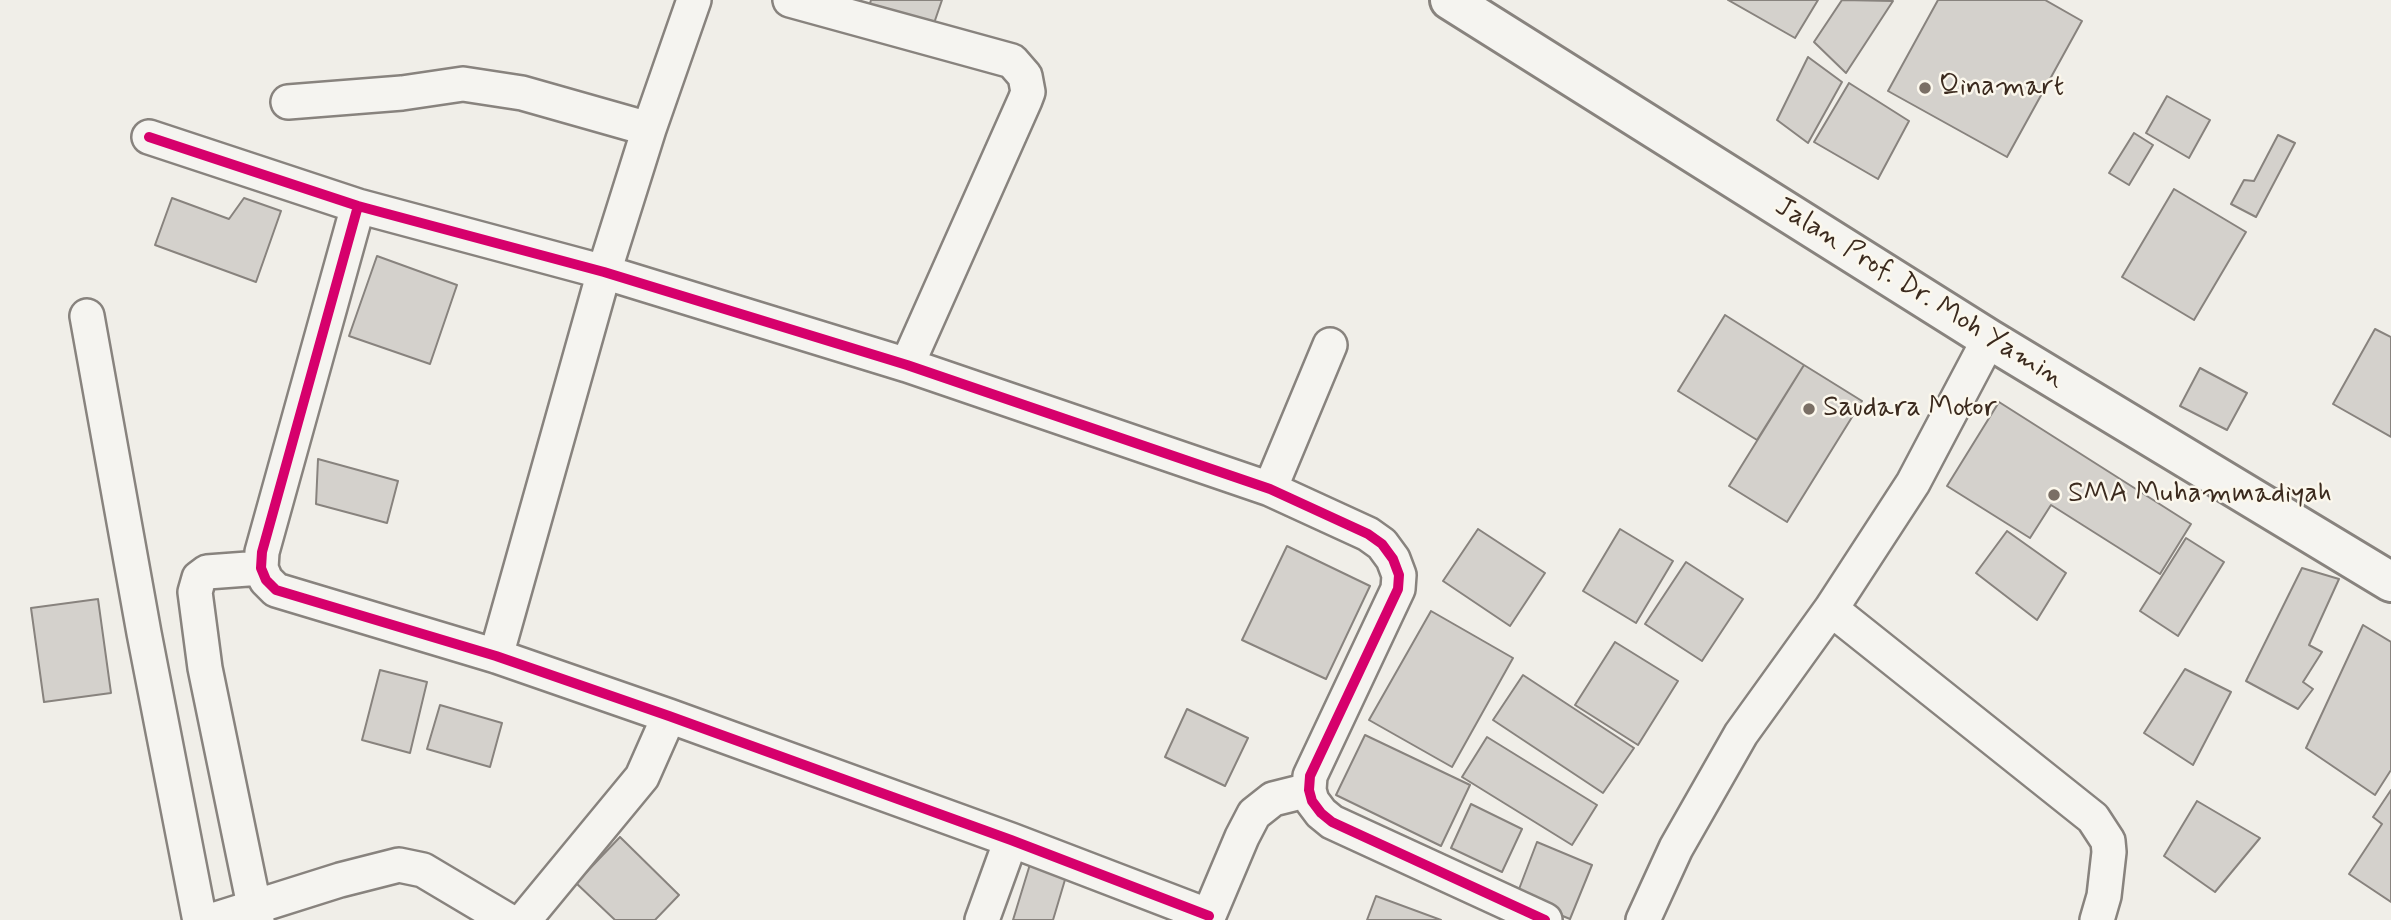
<!DOCTYPE html>
<style>
body{margin:0}
canvas{display:block;background:#f0eee8}
</style>
<canvas width="2391" height="920"></canvas>
<script>
const ctx = document.querySelector('canvas').getContext('2d');
ctx.lineJoin = 'round';
function fillPath(path, color) { ctx.fillStyle = color; ctx.fill(path, 'evenodd'); }
const poly = rows => new Path2D(rows.map(r => 'M' + r).join(''));
function stroke(path, color, width, dash) { ctx.strokeStyle = color; ctx.lineWidth = width; ctx.lineCap = dash ? 'butt' : 'round'; ctx.setLineDash(dash || []); ctx.stroke(path); }
function write(font, color, halo, rows, align = 'center') {
  ctx.font = font + ' Mynerve,sans-serif'; ctx.lineWidth = 5; ctx.setLineDash([]); ctx.textBaseline = 'middle'; ctx.strokeStyle = halo; ctx.fillStyle = color; for (const [text, x, y, turn = 0] of rows) {
    ctx.save(); ctx.translate(x, y); ctx.rotate((+turn || 0) * Math.PI / 180); ctx.textAlign = isNaN(turn) ? turn : align; if (halo) ctx.strokeText(text, 0, 0); ctx.fillText(text, 0, 0); ctx.restore();
  }
}
const building = poly([
 [871,0,942,0,931,32,868,10,871,0],
 [1728,0,1818,0,1795,38,1728,0],
 [1842,0,1893,1,1846,73,1814,42,1842,0],
 [1938,0,2045,0,2082,21,2007,157,1888,91,1938,0],
 [1808,57,1842,82,1808,143,1777,120,1808,57],
 [1849,83,1909,121,1878,179,1814,142,1849,83],
 [2167,96,2210,120,2189,158,2146,133,2167,96],
 [2134,133,2153,145,2129,185,2109,173,2134,133],
 [2278,135,2295,143,2256,217,2231,204,2244,180,2254,181,2278,135],
 [2174,189,2246,232,2194,320,2122,277,2174,189],
 [172,198,229,219,244,198,281,211,256,282,155,245,172,198],
 [377,256,457,285,430,364,349,336,377,256],
 [1725,315,1804,365,1757,440,1678,391,1725,315],
 [2375,329,2391,337,2391,437,2333,404,2375,329],
 [1804,365,1862,401,1787,522,1729,486,1804,365],
 [2200,368,2247,393,2227,430,2180,406,2200,368],
 [1999,402,2191,524,2160,574,2051,505,2030,538,1947,486,1999,402],
 [318,459,398,481,387,523,316,504,318,459],
 [1478,529,1545,573,1510,626,1443,581,1478,529],
 [1620,529,1673,561,1636,623,1583,591,1620,529],
 [2007,531,2066,573,2037,620,1976,573,2007,531],
 [2186,538,2224,562,2178,636,2140,611,2186,538],
 [1287,546,1370,586,1326,679,1242,640,1287,546],
 [1686,562,1743,599,1702,661,1645,624,1686,562],
 [2302,568,2339,579,2309,645,2322,652,2303,682,2313,689,2298,709,2246,681,2302,568],
 [98,599,111,693,44,702,31,608,98,599],
 [1431,611,1513,658,1452,767,1369,720,1431,611],
 [2363,625,2391,642,2391,770,2375,795,2306,748,2363,625],
 [1615,642,1678,681,1638,745,1575,705,1615,642],
 [2185,669,2231,692,2193,765,2144,733,2185,669],
 [380,670,427,682,410,753,362,740,380,670],
 [1523,675,1634,748,1603,793,1493,720,1523,675],
 [440,705,502,723,490,767,427,749,440,705],
 [1187,709,1248,738,1225,786,1165,757,1187,709],
 [1365,735,1470,785,1441,846,1336,795,1365,735],
 [1487,737,1597,805,1572,845,1462,777,1487,737],
 [2391,790,2391,902,2349,874,2382,824,2373,817,2391,790],
 [2197,801,2260,838,2215,892,2164,856,2197,801],
 [1471,804,1522,829,1502,872,1451,848,1471,804],
 [620,837,679,895,655,920,615,920,576,883,620,837],
 [1537,842,1592,865,1570,919,1516,897,1537,842],
 [1031,861,1067,873,1053,920,1013,920,1031,861],
 [1376,896,1441,920,1367,920,1376,896]
]);
fillPath(building, '#d4d1cc');
stroke(building, '#88837e', 2);
const street = poly([
 [790,0,1012,61,1025,76,1028,92,1025,100,907,365],
 [288,102,402,93,463,84,522,93,649,129],
 [149,137,358,206,604,272,907,365,1270,489,1368,534,1382,544,1393,559,1399,575,1398,589,1310,776,1309,790,1312,801,1321,813,1332,822,1545,920],
 [358,206,262,552,261,568,266,580,276,590,496,656,669,716,1011,840,1209,916],
 [87,316,144,633,199,916,202,920],
 [1270,489,1330,345],
 [1831,609,2093,818,2108,841,2109,852,2104,896,2097,920],
 [496,656,604,272,649,129,694,0],
 [213,920,340,880,399,865,423,870,507,920],
 [257,920,205,668,195,592,199,578,207,572,261,568],
 [524,920,642,777,669,716],
 [982,920,1011,840],
 [1207,920,1242,837,1254,814,1273,799,1309,790],
 [1643,920,1676,848,1741,734,1831,609,1913,483,1989,339]
]);
const secondary = poly([
 [1450,0,1989,339,2391,582]
]);
stroke(street, '#88837e', 38);
stroke(secondary, '#88837e', 44);
stroke(street, '#f5f4f0', 33);
stroke(secondary, '#f5f4f0', 38);
stroke(poly([
 [149,137,358,206,604,272,907,365,1270,489,1368,534,1382,544,1393,559,1399,575,1398,589,1310,776,1309,790,1312,801,1321,813,1332,822,1545,920],
 [358,206,262,552,261,568,266,580,276,590,496,656,669,716,1011,840,1209,916]
]), '#d6006c', 10);
for (const [x, y, r, color] of [
 [1925,88,7,"#7a6f65"],
 [1809,409,7,"#7a6f65"],
 [2054,495,7,"#7a6f65"]
]) { const dot = new Path2D(); dot.arc(x, y, r, 0, 2 * Math.PI); ctx.fillStyle = color; ctx.fill(dot); stroke(dot, '#fbf7ec', 2.5); }
write('28px', '#3b2a1e', '#fbf7ec', [
 ["Qinamart",1939,88],
 ["Saudara Motor",1823,409],
 ["SMA Muhammadiyah",2068,495]
], 'left');
write('28px', '#3b2a1e', '#fbf7ec', [
 ["Jalan Prof. Dr. Moh Yamin",1919,294,32]
]);
</script>
